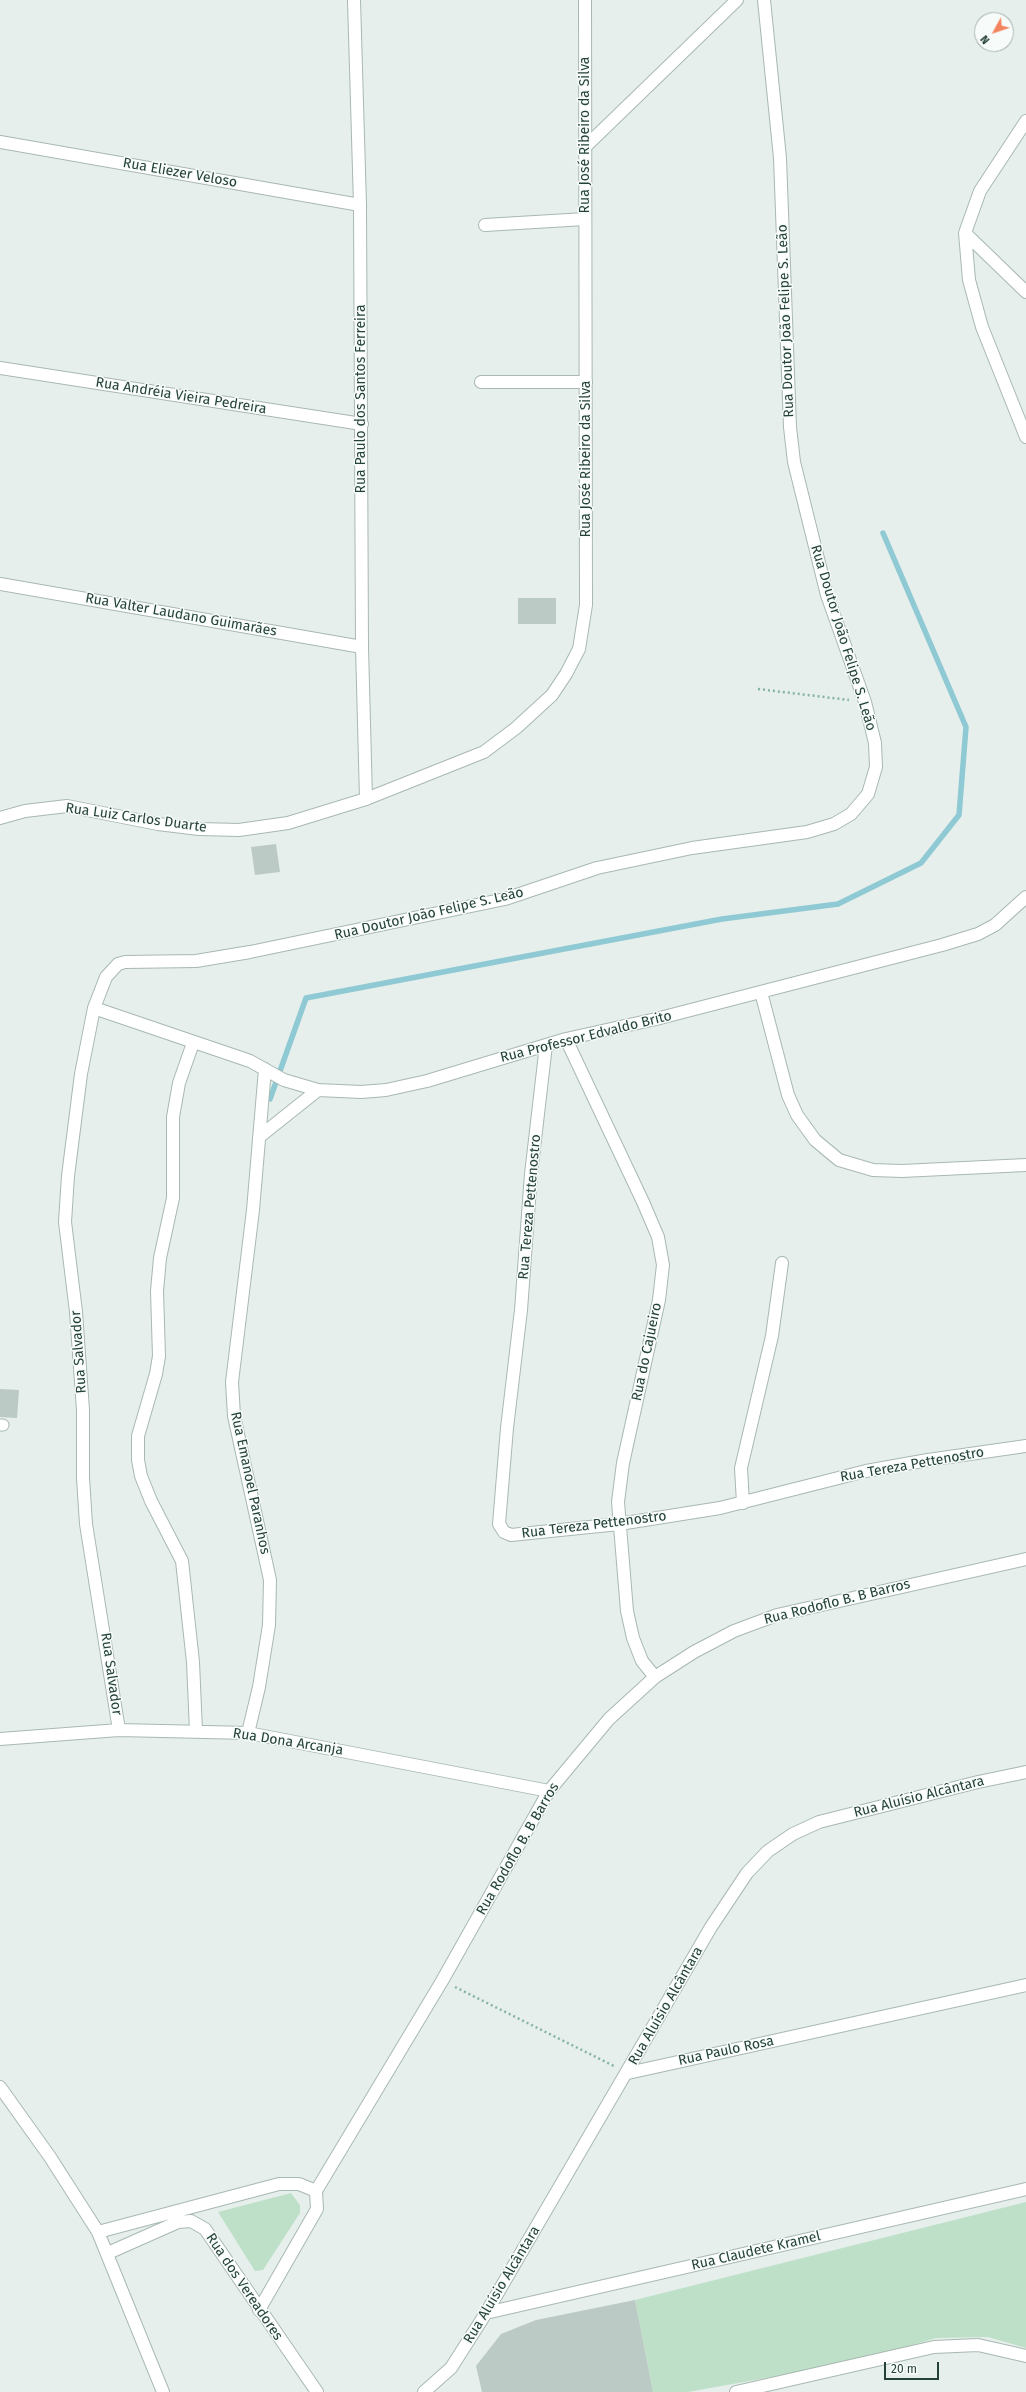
<!DOCTYPE html>
<meta charset="utf-8">
<style>
body{margin:0}
#map{position:relative;width:1026px;height:2392px;overflow:hidden;background:#e6efeb;font-family:"Fira Sans",sans-serif}
canvas{display:block}
.north{position:absolute;left:974px;top:12px;width:40px;height:40px;box-sizing:border-box;background:#f7fbf9;border:1px solid #a3b1ad;border-radius:50%;rotate:230deg;font-size:11px;font-weight:700;line-height:16px;text-align:center;color:#24423a}
.north::after{content:'';display:block;margin:auto;width:14px;height:18px;background:#f4845f;clip-path:polygon(50% 0,100% 100%,50% 72%,0 100%)}
.scale{position:absolute;left:884px;top:2362px;width:55px;height:18px;box-sizing:border-box;border:2px solid #24423a;border-top:0;padding-left:5px;font-size:12px;line-height:14px;white-space:nowrap;color:#24423a;-webkit-text-stroke:3px #f7fbf9;paint-order:stroke}
</style>
<div id="map">
<canvas width="1026" height="2392"></canvas>
<div class="north">N</div>
<div class="scale">20 m</div>
</div>
<script>
const ctx = document.querySelector('canvas').getContext('2d');
ctx.lineJoin = 'round';
function fillPath(path, color) { ctx.fillStyle = color; ctx.fill(path, 'evenodd'); }
const poly = rows => new Path2D(rows.map(r => 'M' + r).join(''));
function stroke(path, color, width, dash) { ctx.strokeStyle = color; ctx.lineWidth = width; ctx.lineCap = dash ? 'butt' : 'round'; ctx.setLineDash(dash || []); ctx.stroke(path); }
function write(font, color, halo, rows, align = 'center') {
  ctx.font = font + ' "Fira Sans",sans-serif'; ctx.lineWidth = 3; ctx.setLineDash([]); ctx.textBaseline = 'middle'; ctx.strokeStyle = halo; ctx.fillStyle = color; for (const [text, x, y, turn = 0] of rows) {
    ctx.save(); ctx.translate(x, y); ctx.rotate((+turn || 0) * Math.PI / 180); ctx.textAlign = isNaN(turn) ? turn : align; if (halo) ctx.strokeText(text, 0, 0); ctx.fillText(text, 0, 0); ctx.restore();
  }
}
fillPath(poly([
 [291,2193,300,2205,300,2213,263,2270,255,2271,218,2212],
 [1026,2202,1026,2348,988,2337,936,2338,855,2362,688,2392,653,2392,635,2300]
]), '#bfe0c8');
stroke(poly([
 [270,1099,306,998,722,919,838,904,921,863,959,815,966,727,883,533]
]), '#8ec9d4', 5.5);
fillPath(poly([
 [518,598,556,598,556,624,518,624],
 [276,844,280,872,255,875,251,847],
 [0,1389,19,1390,17,1418,0,1417],
 [635,2300,653,2392,482,2392,476,2366,501,2334,536,2320]
]), '#bbcac4');
const service = poly([
 [0,1425,3,1425]
]);
const minor = poly([
 [354,0,360,205,362,647,366,799],
 [1026,121,980,191,965,233,969,280,982,327,1026,437],
 [0,142,360,205],
 [585,147,737,0],
 [485,225,585,219],
 [965,233,1026,292],
 [0,368,362,424],
 [481,382,586,382],
 [0,584,362,647],
 [761,992,788,1095,797,1115,815,1140,839,1160,873,1170,902,1171,1026,1165],
 [94,1008,250,1061,284,1080,318,1090,361,1092,386,1090,427,1081,566,1039,656,1019,942,945,978,934,995,925,1026,897],
 [566,1039,643,1202,658,1237,663,1265,659,1300,623,1463,618,1502,627,1611,633,1638,642,1661,655,1677],
 [193,1043,179,1083,173,1117,173,1198,160,1258,157,1291,159,1356,156,1374,138,1436,138,1460,141,1476,151,1501,182,1561,193,1662,196,1731],
 [546,1045,531,1174,521,1310,507,1428,499,1524,504,1532,511,1535,619,1524,720,1508,866,1471,928,1460,1026,1446],
 [259,1137,318,1090],
 [743,1503,741,1468,772,1336,782,1263],
 [119,1730,86,1524,83,1478,83,1410,76,1312,65,1222,68,1176,81,1074,94,1008,106,977,118,964,125,962,196,961,250,952,505,899,597,868,692,848,807,832,834,824,851,814,868,794,876,767,875,743,865,702,827,595,794,462,790,427,780,158,764,0],
 [248,1733,259,1687,269,1625,270,1580,234,1416,232,1382,253,1210,265,1069],
 [0,1739,119,1730,248,1733,549,1791],
 [628,2073,1026,1985],
 [316,2191,442,1981,549,1791,609,1719,655,1677,694,1652,734,1631,777,1615,1026,1559],
 [486,2313,1026,2189],
 [424,2392,451,2368,486,2313,711,1927,747,1873,768,1851,793,1834,819,1822,978,1782,1026,1772]
]);
const tertiary = poly([
 [0,818,25,811,67,806,158,824,199,829,239,830,288,823,366,799,484,752,516,728,552,695,566,674,579,649,586,605,585,0],
 [0,2087,50,2157,98,2232,163,2392],
 [98,2232,279,2184,299,2184,316,2191,317,2209,259,2310],
 [108,2253,178,2222,191,2221,205,2229,317,2392],
 [736,2392,934,2347,978,2345,1026,2356]
]);
stroke(service, '#a8b8b2', 13);
stroke(minor, '#a8b8b2', 14);
stroke(tertiary, '#a8b8b2', 14);
stroke(poly([
 [758,689,849,700],
 [455,1987,614,2066]
]), '#86b3a5', 2.5, [2, 3]);
stroke(service, '#fff', 11);
stroke(minor, '#fff', 12);
stroke(tertiary, '#fff', 12);
write('14px', '#24423a', '#f7fbf9', [
 ["Rua José Ribeiro da Silva",585,135,-90],
 ["Rua Eliezer Veloso",180,173,10],
 ["Rua Doutor João Felipe S. Leão",786,321,-92],
 ["Rua Andréia Vieira Pedreira",181,396,9],
 ["Rua Paulo dos Santos Ferreira",361,399,-90],
 ["Rua José Ribeiro da Silva",586,459,-90],
 ["Rua Valter Laudano Guimarães",181,615,10],
 ["Rua Doutor João Felipe S. Leão",843,638,73],
 ["Rua Luiz Carlos Duarte",136,818,8],
 ["Rua Doutor João Felipe S. Leão",429,914,-13],
 ["Rua Professor Edvaldo Brito",586,1037,-14],
 ["Rua Tereza Pettenostro",530,1207,-85],
 ["Rua Salvador",79,1352,-94],
 ["Rua do Cajueiro",647,1352,-78],
 ["Rua Tereza Pettenostro",912,1465,-10],
 ["Rua Emanoel Paranhos",250,1483,78],
 ["Rua Tereza Pettenostro",594,1525,-7],
 ["Rua Rodoflo B. B Barros",837,1602,-14],
 ["Rua Salvador",111,1674,82],
 ["Rua Dona Arcanja",288,1742,9],
 ["Rua Aluísio Alcântara",919,1797,-14],
 ["Rua Rodoflo B. B Barros",518,1849,-60],
 ["Rua Aluísio Alcântara",666,2006,-60],
 ["Rua Paulo Rosa",726,2051,-12],
 ["Rua Claudete Kramel",756,2251,-13],
 ["Rua Aluísio Alcântara",502,2285,-59],
 ["Rua dos Vereadores",244,2287,56]
]);
</script>
